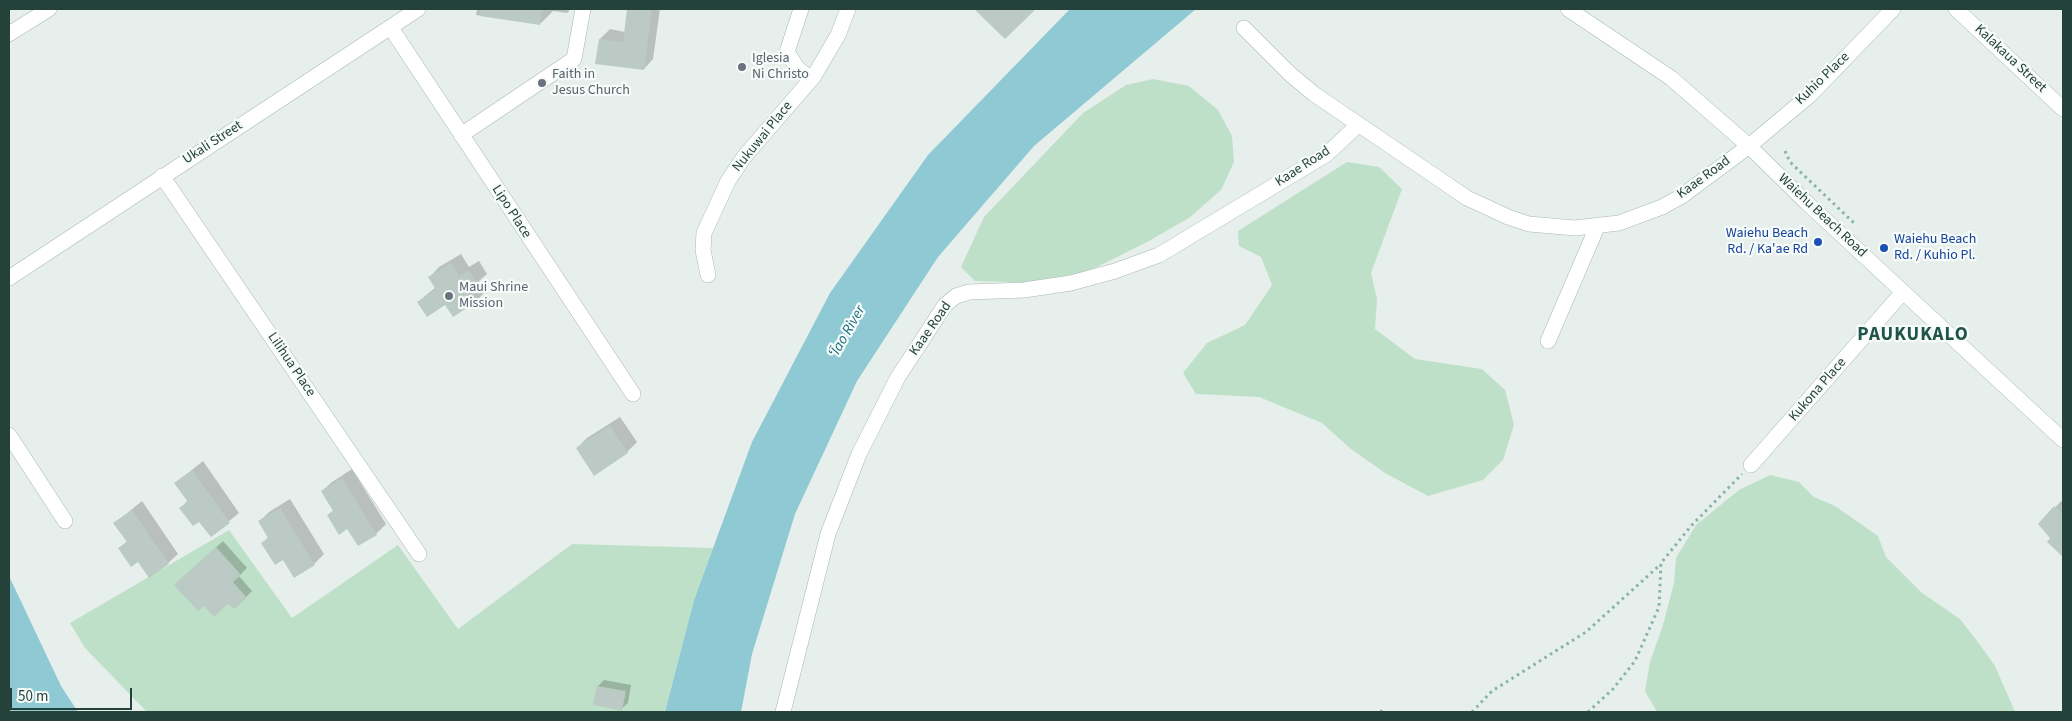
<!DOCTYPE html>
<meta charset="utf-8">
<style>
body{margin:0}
#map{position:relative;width:2072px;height:721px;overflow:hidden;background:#e6efeb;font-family:"Source Sans 3",sans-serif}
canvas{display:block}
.frame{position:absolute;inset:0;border:10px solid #24423a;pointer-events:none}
.scale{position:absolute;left:10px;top:688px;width:122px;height:22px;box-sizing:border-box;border:2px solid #24423a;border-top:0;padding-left:6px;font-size:15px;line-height:18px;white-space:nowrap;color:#24423a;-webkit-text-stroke:4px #f7fbf9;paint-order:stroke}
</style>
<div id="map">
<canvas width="2072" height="721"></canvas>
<div class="frame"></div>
<div class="scale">50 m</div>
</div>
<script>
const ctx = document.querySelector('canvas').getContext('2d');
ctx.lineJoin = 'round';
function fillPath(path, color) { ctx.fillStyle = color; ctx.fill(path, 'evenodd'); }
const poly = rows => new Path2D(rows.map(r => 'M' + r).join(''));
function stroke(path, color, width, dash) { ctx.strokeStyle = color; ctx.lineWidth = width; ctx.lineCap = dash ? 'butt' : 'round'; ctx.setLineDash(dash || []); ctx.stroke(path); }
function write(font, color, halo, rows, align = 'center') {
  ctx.font = font + ' "Source Sans 3",sans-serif'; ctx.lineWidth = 4.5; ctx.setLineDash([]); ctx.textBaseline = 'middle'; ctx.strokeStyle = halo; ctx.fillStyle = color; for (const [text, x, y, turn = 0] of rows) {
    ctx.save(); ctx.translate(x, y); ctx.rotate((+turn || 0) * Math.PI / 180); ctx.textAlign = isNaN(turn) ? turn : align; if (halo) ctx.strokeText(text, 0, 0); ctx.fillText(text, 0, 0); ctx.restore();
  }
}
fillPath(poly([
 [1153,79,1189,86,1218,110,1232,136,1234,162,1221,190,1189,218,1147,242,1097,267,1050,283,975,281,961,267,984,217,1083,113,1126,85],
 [1347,162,1379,167,1402,189,1371,273,1377,299,1375,329,1415,359,1482,369,1505,390,1514,425,1503,460,1483,480,1428,496,1385,473,1351,449,1322,423,1259,397,1196,394,1183,373,1207,343,1245,325,1272,285,1261,257,1239,246,1238,231],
 [1770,475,1799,482,1814,497,1835,506,1878,536,1886,557,1922,593,1960,619,1977,641,1995,666,2015,712,1657,712,1645,691,1650,662,1663,625,1674,583,1676,558,1696,525,1739,490],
 [229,530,292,618,398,545,458,629,572,544,713,548,694,600,665,712,147,712,85,648,70,623]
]), '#bfe0c8');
fillPath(poly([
 [1070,9,1196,9,1034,146,938,257,857,381,795,514,752,654,741,712,665,712,694,600,752,442,830,293,928,155],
 [9,576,61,686,78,712,9,712]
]), '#8ec9d4');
fillPath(poly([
 [477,9,571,9,567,13,553,11,540,24,476,15],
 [628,9,660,9,653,59,644,69,600,39,610,29,625,32],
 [976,9,1034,9,1005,38],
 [461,254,469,267,479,261,487,274,479,281,485,292,476,301,453,315,446,303,418,302,436,287,430,277,439,267],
 [620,417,637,442,627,452,577,448,587,438],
 [203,461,239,513,211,536,200,520,181,508,188,500,176,483],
 [352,469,386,524,376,534,358,544,348,528,328,515,334,510,322,491,332,482],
 [290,499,324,554,314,564,283,558,263,543,269,537,259,522,269,512],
 [142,501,178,554,168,563,139,561,120,548,127,541,115,523],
 [2061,501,2063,502,2063,545,2058,550,2052,538,2040,524],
 [223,541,247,568,239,576,252,591,246,597,229,602,182,578],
 [604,680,631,685,628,703,621,709,598,686]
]), '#0003');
fillPath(poly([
 [481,9,542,9,540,25,480,16],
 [627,9,652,9,644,70,595,64,599,39,623,42],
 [974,9,1036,9,1005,39],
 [451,263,459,276,469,270,478,284,469,290,476,302,453,317,445,305,427,317,417,302,436,290,428,277],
 [610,426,628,453,594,476,576,448],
 [192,470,230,523,211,537,199,522,193,526,179,508,188,502,174,483],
 [342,478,377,535,358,546,347,529,339,535,327,515,333,511,321,491],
 [2054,506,2063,514,2063,557,2047,542,2050,538,2038,524],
 [280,508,315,565,294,578,283,560,275,565,261,543,268,538,258,521],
 [132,510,169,564,149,578,138,562,131,567,118,548,127,542,113,523],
 [216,547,241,575,233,582,247,598,234,609,228,604,214,617,204,606,198,611,174,585],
 [597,686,626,691,622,711,593,705]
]), '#bbcac4');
const minor = poly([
 [801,9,787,52,798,69,811,79],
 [1568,9,1671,78,1749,146,1806,202,2063,440],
 [1956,9,2063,109],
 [391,28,633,394],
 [1244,28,1290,74,1314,94,1467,198,1508,217,1529,224,1575,228,1619,223,1662,207,1682,196,1749,146,1810,95,1893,9],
 [9,34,49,9],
 [461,135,574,59,583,9],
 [162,176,419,554],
 [708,275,703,250,704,233,728,181,744,157,814,76,838,35,848,9],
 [9,278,418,9],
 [1548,341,1597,227],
 [9,435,65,521],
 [1751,465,1903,292],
 [783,712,828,534,859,454,898,377,945,305,956,296,969,292,1024,290,1071,283,1115,271,1159,255,1327,154,1358,125]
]);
stroke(minor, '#a8b8b2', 16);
stroke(poly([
 [1785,151,1790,162,1855,224],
 [1380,711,1384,712],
 [1472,712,1492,691,1586,632,1661,564],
 [1588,712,1613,689,1635,661,1659,607,1661,563,1691,526,1742,474]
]), '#86b3a5', 3, [2.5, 4]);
stroke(minor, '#fff', 15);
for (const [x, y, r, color] of [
 [742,67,5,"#6b7280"],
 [542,83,5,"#6b7280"],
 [1818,242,5,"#1a4fb4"],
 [1884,248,5,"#1a4fb4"],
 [449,296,5,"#6b7280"]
]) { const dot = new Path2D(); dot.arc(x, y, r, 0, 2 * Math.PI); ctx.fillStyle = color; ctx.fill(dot); stroke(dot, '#f7fbf9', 2); }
write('14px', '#5b616d', '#f7fbf9', [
 ["Iglesia",752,59],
 ["Ni Christo",752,75],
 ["Faith in",552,75],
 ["Jesus Church",552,91],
 ["Maui Shrine",459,288],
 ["Mission",459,304]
], 'left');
write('14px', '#24423a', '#f7fbf9', [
 ["Kalakaua Street",2010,59,43],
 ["Kuhio Place",1823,79,-44],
 ["Nukuwai Place",763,137,-51],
 ["Ukali Street",213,143,-33],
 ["Kaae Road",1303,167,-33],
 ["Kaae Road",1704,178,-36],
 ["Lipo Place",511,212,57],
 ["Waiehu Beach Road",1822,216,43],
 ["Kaae Road",931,329,-55],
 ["Lilihua Place",291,365,56],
 ["Kukona Place",1818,390,-49]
]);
write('14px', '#164399', '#f7fbf9', [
 ["Waiehu Beach",1808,234],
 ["Rd. / Ka'ae Rd",1808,250],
 ["Waiehu Beach",1894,240,"left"],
 ["Rd. / Kuhio Pl.",1894,256,"left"]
], 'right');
write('italic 15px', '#1c6f80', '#f7fbf9', [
 ["ʻĪao River",848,332,-60]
]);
ctx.letterSpacing = '1px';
write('bold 19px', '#1f5548', '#f7fbf9', [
 ["PAUKUKALO",1913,336]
]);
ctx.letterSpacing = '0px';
</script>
